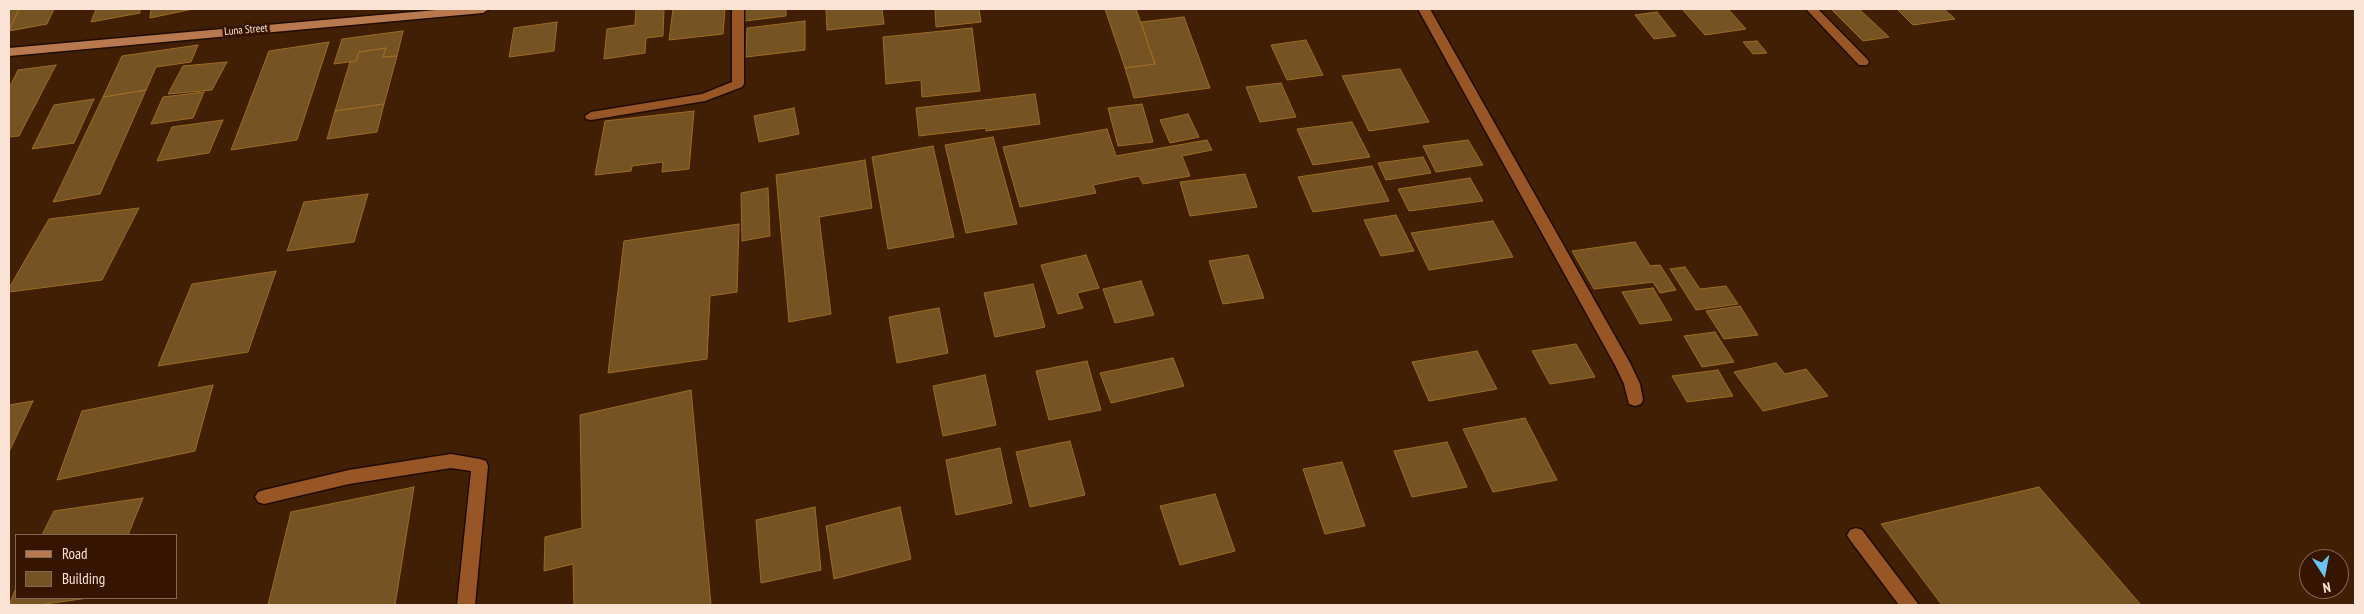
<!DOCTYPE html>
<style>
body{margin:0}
#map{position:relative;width:2364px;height:614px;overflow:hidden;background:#411f05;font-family:"PT Sans Narrow",sans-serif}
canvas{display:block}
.frame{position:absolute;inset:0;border:10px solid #fae3d5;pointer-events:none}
.legend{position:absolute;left:15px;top:534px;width:162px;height:65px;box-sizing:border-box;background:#361500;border:1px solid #846755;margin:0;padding:6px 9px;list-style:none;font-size:15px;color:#fae3d5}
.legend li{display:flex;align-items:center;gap:10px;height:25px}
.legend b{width:25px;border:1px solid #846755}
.north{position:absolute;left:2299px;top:549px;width:50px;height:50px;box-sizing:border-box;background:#361500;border:1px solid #846755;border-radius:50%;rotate:169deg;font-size:14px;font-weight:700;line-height:20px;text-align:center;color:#fae3d5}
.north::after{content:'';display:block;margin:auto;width:18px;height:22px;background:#6ac3f1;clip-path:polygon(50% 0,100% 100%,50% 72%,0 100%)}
</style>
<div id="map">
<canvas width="2364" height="614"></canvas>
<div class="frame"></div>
<ul class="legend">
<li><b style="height:6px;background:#b8794f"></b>Road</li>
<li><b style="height:14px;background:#755322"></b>Building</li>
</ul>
<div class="north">N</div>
</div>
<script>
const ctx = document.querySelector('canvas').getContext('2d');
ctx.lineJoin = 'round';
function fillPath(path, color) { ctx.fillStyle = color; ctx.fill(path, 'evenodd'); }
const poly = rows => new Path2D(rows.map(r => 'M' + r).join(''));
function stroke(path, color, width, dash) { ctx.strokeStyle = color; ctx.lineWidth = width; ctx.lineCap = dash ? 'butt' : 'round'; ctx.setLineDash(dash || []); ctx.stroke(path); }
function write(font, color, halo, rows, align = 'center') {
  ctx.font = font + ' "PT Sans Narrow",sans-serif'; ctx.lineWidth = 5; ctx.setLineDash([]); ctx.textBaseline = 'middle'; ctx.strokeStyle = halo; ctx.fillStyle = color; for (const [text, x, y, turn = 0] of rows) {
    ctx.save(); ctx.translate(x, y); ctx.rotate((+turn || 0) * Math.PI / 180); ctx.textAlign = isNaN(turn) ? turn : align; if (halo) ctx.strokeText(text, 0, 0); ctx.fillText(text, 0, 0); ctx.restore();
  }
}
const building = poly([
 [9,9,19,9,9,30,9,9],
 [19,9,54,9,47,24,9,31,19,9],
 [96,9,140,9,140,13,91,22,96,9],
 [151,9,193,9,150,18,151,9],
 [636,9,664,9,663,36,646,38,645,53,604,59,607,29,635,25,636,9],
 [673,9,725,9,723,34,669,40,673,9],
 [745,9,786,9,786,16,745,21,745,9],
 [826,9,882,9,884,24,827,30,826,9],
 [935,9,979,9,981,22,936,27,935,9],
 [1105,9,1136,9,1155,64,1125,68,1105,9],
 [1682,9,1728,9,1746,29,1705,35,1682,9],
 [1831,9,1859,9,1889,37,1863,41,1831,9],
 [1897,9,1944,9,1955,19,1913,25,1897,9],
 [1657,12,1676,36,1654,39,1635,15,1657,12],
 [1184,17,1210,88,1134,98,1125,68,1155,64,1141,22,1184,17],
 [805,21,805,50,746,57,747,28,805,21],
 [557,22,554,51,509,57,514,28,557,22],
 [972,28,980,91,922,97,921,80,886,84,883,37,972,28],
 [403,31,397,56,383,57,386,48,359,52,356,61,334,64,342,39,403,31],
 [1306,40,1323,75,1287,80,1271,45,1306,40],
 [1757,41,1767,53,1753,54,1743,42,1757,41],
 [329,42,297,140,231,150,269,51,329,42],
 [198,45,191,62,156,67,146,90,103,97,122,56,198,45],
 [386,48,383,57,397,56,384,104,335,111,350,62,356,61,359,52,386,48],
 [227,62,212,90,168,94,183,66,227,62],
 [56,65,19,136,9,137,9,88,18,70,56,65],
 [1400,69,1429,122,1369,131,1342,76,1400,69],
 [1281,83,1296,117,1260,122,1246,87,1281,83],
 [146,90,100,194,53,202,103,97,146,90],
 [204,92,193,118,151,124,163,97,204,92],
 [1035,94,1040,124,986,131,986,128,919,136,916,108,1035,94],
 [94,99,74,143,32,149,54,105,94,99],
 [384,104,377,132,327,139,335,111,384,104],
 [1142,104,1153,142,1118,146,1108,108,1142,104],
 [794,108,799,134,759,142,754,116,794,108],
 [694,111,689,169,662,172,663,162,632,166,631,171,595,175,605,121,694,111],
 [1188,114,1199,137,1170,143,1160,120,1188,114],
 [223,120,209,153,157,161,172,127,223,120],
 [1352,122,1370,157,1313,165,1297,129,1352,122],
 [1107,129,1116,156,1207,140,1212,150,1182,156,1190,176,1143,184,1139,176,1093,185,1096,193,1020,207,1003,147,1107,129],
 [993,137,1017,224,966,233,945,145,993,137],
 [1468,140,1483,165,1436,172,1423,146,1468,140],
 [933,146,954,237,888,249,872,157,933,146],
 [1423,157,1431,173,1386,180,1378,163,1423,157],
 [865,160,872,208,819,217,831,314,789,322,776,175,865,160],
 [1372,166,1389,201,1313,212,1298,177,1372,166],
 [1245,174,1257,207,1190,216,1180,182,1245,174],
 [1470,178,1483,201,1409,211,1398,189,1470,178],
 [768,188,770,236,742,241,741,193,768,188],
 [368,194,354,242,287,251,304,202,368,194],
 [139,208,102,280,9,292,9,288,49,219,139,208],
 [1396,215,1414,251,1381,256,1364,220,1396,215],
 [1493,221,1513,257,1429,270,1411,233,1493,221],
 [739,224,737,292,710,296,707,359,608,373,624,241,739,224],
 [1635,242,1650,266,1660,265,1676,290,1660,293,1653,282,1594,289,1572,251,1635,242],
 [1086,255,1099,288,1077,293,1083,308,1058,314,1041,265,1086,255],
 [1248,255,1264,298,1223,304,1209,261,1248,255],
 [1685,267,1700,289,1726,286,1738,304,1696,310,1670,269,1685,267],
 [276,271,248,352,158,366,192,284,276,271],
 [1141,281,1154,315,1115,323,1103,289,1141,281],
 [1033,284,1045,327,995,337,984,293,1033,284],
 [1653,288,1672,320,1640,324,1622,292,1653,288],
 [1740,306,1758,335,1724,339,1706,311,1740,306],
 [939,308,948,353,897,363,889,317,939,308],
 [1715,332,1734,362,1702,367,1684,336,1715,332],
 [1576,344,1595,377,1550,384,1532,351,1576,344],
 [1477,351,1497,389,1429,401,1412,362,1477,351],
 [1173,358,1184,386,1111,403,1100,373,1173,358],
 [1087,361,1101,410,1049,420,1036,371,1087,361],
 [1776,363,1785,374,1806,369,1828,396,1763,411,1734,372,1776,363],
 [1718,370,1733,396,1687,402,1672,376,1718,370],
 [985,375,996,425,943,436,933,386,985,375],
 [213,385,195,451,57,480,82,411,213,385],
 [691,390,711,605,574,605,573,564,544,571,545,537,582,528,580,415,691,390],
 [33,401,9,452,9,405,33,401],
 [1525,418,1557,480,1493,492,1463,429,1525,418],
 [1070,441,1085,495,1030,507,1016,452,1070,441],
 [1447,442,1467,487,1412,497,1394,451,1447,442],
 [1000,448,1012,503,956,515,946,460,1000,448],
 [1342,462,1365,526,1325,534,1303,469,1342,462],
 [414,487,395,605,268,605,291,512,414,487],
 [2039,487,2141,605,1942,605,1881,524,2039,487],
 [1215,494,1235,551,1180,565,1160,506,1215,494],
 [143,498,128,535,42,535,54,511,143,498],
 [815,507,821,570,761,583,756,520,815,507],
 [900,507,911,559,834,579,826,526,900,507],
 [16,588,16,598,88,598,39,605,9,605,16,588]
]);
fillPath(building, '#755322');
stroke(building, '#9c6c22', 1);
const service = poly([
 [1806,9,1818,9,1867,59,1869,62,1867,65,1859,65,1806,9],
 [451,454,480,459,486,461,488,466,475,605,457,605,471,471,451,468,349,484,264,504,258,502,255,497,258,492,264,490,349,470,451,454],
 [1856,528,1862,530,1919,605,1899,605,1850,540,1847,535,1850,530,1856,528]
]);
const minor = poly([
 [732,9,744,9,744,84,742,87,705,101,591,120,586,119,585,116,591,112,702,94,732,82,732,9],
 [1418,9,1430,9,1630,363,1640,384,1643,400,1641,404,1635,406,1629,404,1624,384,1616,367,1418,9]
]);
const primary = poly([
 [447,9,489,9,483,13,9,56,9,48,447,9]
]);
stroke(service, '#200b01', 3);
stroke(minor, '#200b01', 3);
stroke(primary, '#200b01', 3);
fillPath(service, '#985627');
fillPath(minor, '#985627');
fillPath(primary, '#b8794f');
write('11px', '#fae3d5', '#361500', [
 ["Luna Street",246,30,-5]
]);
</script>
